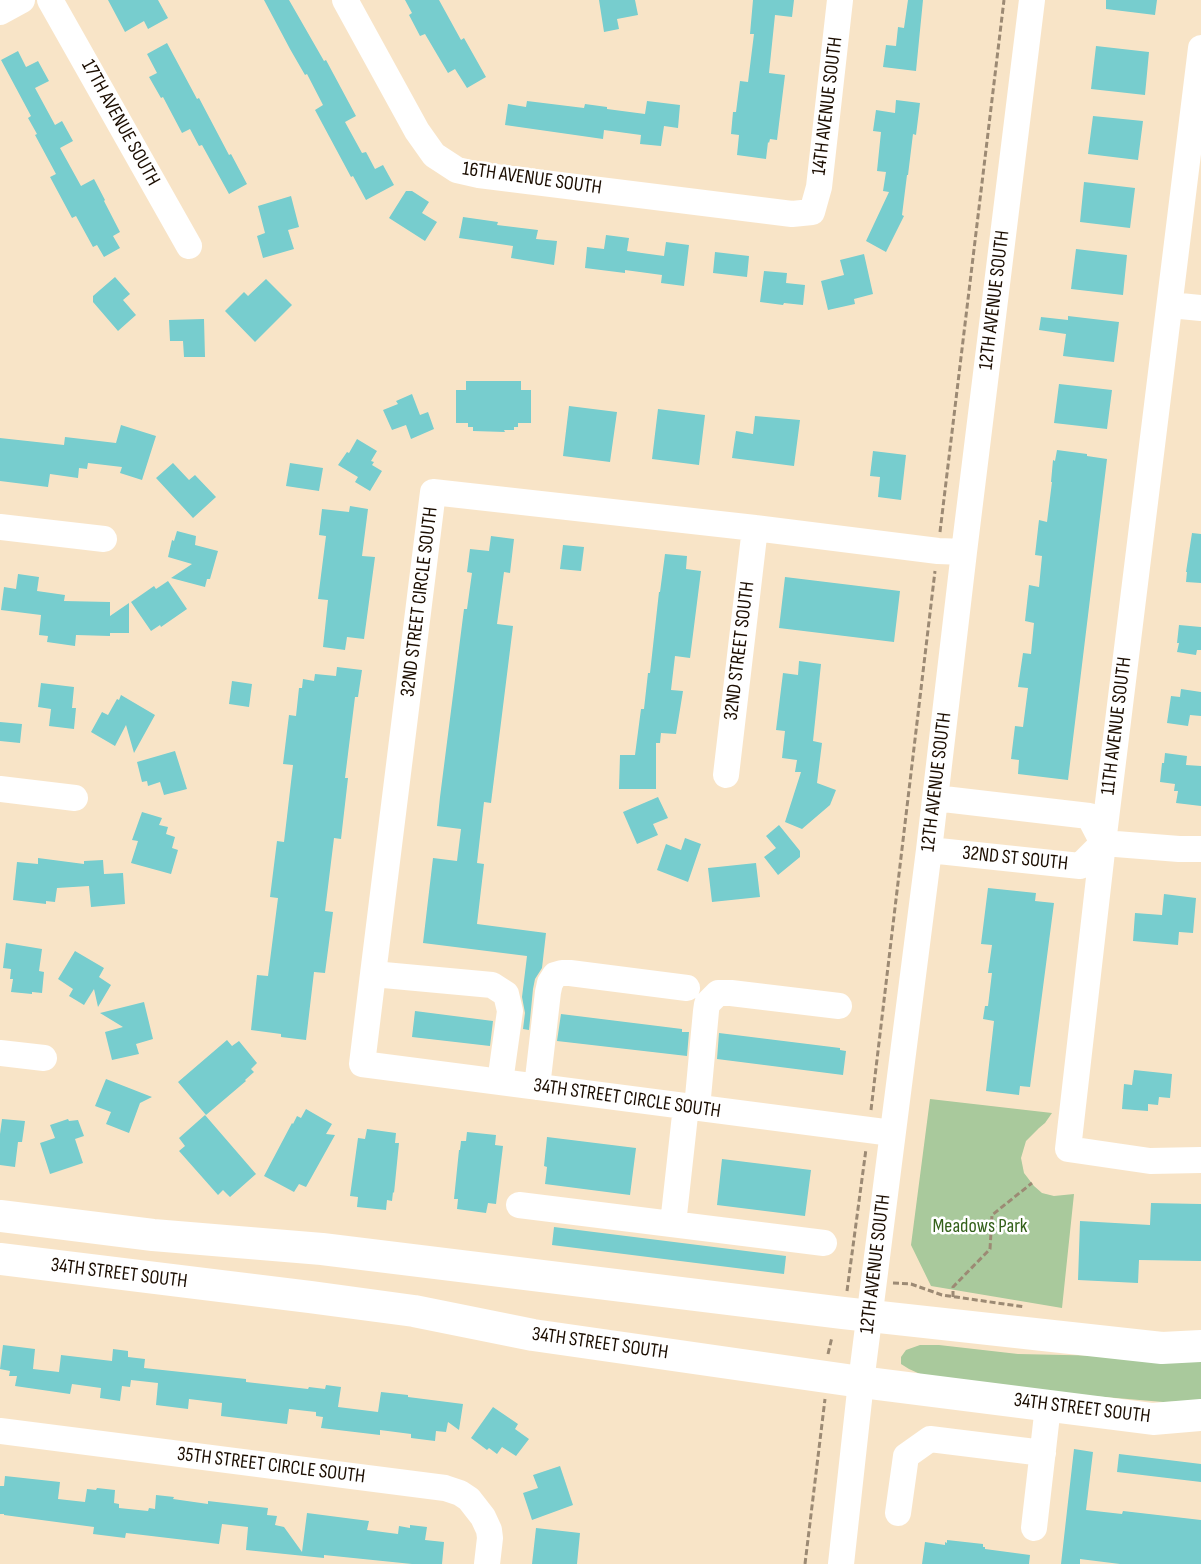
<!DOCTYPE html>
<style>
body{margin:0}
canvas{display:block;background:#f8e4c7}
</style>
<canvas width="1201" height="1564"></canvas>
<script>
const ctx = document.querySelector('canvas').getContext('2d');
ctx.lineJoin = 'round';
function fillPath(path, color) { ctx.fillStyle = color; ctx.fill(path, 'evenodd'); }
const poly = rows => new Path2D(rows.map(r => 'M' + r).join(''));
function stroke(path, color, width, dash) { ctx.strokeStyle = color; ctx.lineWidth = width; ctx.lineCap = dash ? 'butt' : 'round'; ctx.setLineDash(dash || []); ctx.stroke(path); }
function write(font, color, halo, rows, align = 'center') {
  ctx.font = font + ' "Sofia Sans Condensed",sans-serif'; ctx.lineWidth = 5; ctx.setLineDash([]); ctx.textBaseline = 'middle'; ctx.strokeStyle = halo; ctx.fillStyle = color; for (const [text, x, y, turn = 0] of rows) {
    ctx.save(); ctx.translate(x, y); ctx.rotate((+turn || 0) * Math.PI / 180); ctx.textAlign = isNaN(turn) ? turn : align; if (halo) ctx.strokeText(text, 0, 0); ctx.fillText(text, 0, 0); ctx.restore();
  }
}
fillPath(poly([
 [930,1099,1052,1113,1045,1123,1039,1128,1026,1141,1021,1158,1024,1173,1034,1186,1042,1193,1054,1196,1074,1194,1062,1308,931,1286,911,1245],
 [920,1345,939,1345,1018,1354,1201,1358,1201,1401,1163,1402,1069,1394,929,1378,909,1369,901,1364,901,1357,906,1350]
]), '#a9c99c');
fillPath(poly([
 [108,0,158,0,168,18,148,29,144,21,125,32],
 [264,0,289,0,324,61,326,60,356,116,345,122,362,153,366,152,375,169,383,165,394,185,366,200,353,176,351,177,315,110,323,105,307,74,305,75,290,49],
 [405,0,439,0,461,40,464,38,486,77,467,88,455,69,448,73,425,34,420,36,409,15,412,13],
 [599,0,635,0,638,15,617,19,619,29,604,32],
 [753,0,794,0,792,17,775,15,769,73,785,75,777,140,770,139,769,143,768,142,766,159,737,155,739,135,731,134,733,112,736,112,740,81,748,82,754,34,750,34],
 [908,0,923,0,916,71,883,67,886,45,896,46,898,27,904,28],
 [1106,0,1157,0,1155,15,1106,9],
 [167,43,197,99,199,98,229,155,231,154,247,184,229,194,202,145,199,146,190,129,182,133,163,97,161,98,149,77,157,73,147,54],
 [1096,46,1149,52,1145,95,1091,89],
 [18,51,26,67,38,61,49,81,35,88,55,125,62,121,73,141,60,148,81,186,94,179,105,200,104,201,120,232,113,236,120,248,104,257,97,245,93,247,76,216,72,218,50,177,56,174,35,135,37,134,28,118,31,116,1,60],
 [896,100,920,103,916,135,913,134,908,175,907,175,902,215,904,216,886,252,866,241,889,192,883,191,886,172,877,171,881,132,873,131,876,110,895,113],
 [527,101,584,108,585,104,607,107,607,109,645,114,647,101,680,105,678,128,664,126,661,146,640,144,641,135,604,130,603,139,505,125,508,104,526,107],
 [1093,116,1143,121,1138,160,1088,154],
 [1084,182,1135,188,1130,228,1080,222],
 [406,191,412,191,429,202,422,213,437,222,425,241,389,218],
 [291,196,299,227,288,230,294,249,263,258,257,236,265,233,258,206],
 [463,217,498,222,497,225,538,230,536,239,557,241,554,265,511,258,513,246,459,238],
 [606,235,629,238,627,251,664,256,666,242,689,245,684,286,661,283,662,275,625,270,625,273,585,268,587,247,604,249],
 [1076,249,1127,255,1123,295,1071,289],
 [715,252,749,256,747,277,713,273],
 [864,254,873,294,854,299,855,304,828,310,821,281,844,275,840,260],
 [764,271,787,273,786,283,805,285,803,305,784,303,783,305,760,302],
 [115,277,130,294,123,300,136,315,118,331,93,302,93,296],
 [266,279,292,305,255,342,225,311,244,292,248,296],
 [1068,316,1119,322,1114,362,1063,356,1066,334,1039,330,1041,317,1068,320],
 [204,319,205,357,184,357,183,341,170,341,169,320],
 [466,381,521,381,521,390,531,390,531,423,518,423,518,427,514,427,514,430,504,430,505,432,473,431,473,427,468,427,468,423,456,423,456,390,466,390],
 [1059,384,1112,390,1107,429,1054,423],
 [412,394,420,415,428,412,434,429,411,439,406,425,392,430,383,410,398,404,396,401],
 [569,406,617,412,610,462,563,456],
 [658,409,705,415,699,465,652,459],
 [755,416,800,420,794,466,732,458,736,431,753,434],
 [121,425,156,436,142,480,120,473,122,467,88,463,87,469,79,468,78,478,50,474,48,487,0,481,0,438,64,445,65,437,116,443],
 [357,439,377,451,371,461,374,462,372,465,382,471,370,491,355,482,358,477,338,465,347,452,349,453],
 [1057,450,1087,454,1087,456,1107,459,1068,780,1018,774,1019,760,1011,759,1015,726,1023,727,1028,688,1018,687,1023,653,1031,654,1034,623,1025,621,1029,585,1039,587,1042,556,1035,555,1039,520,1047,522,1052,482,1051,482,1053,460,1055,461],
 [873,451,906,455,901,500,878,497,880,477,870,476],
 [173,463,189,480,195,475,216,497,193,518,156,478],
 [290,463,323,468,319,491,286,486],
 [350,506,368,509,362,556,375,557,364,639,347,637,345,650,323,647,328,600,318,599,326,536,319,535,322,509,349,512],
 [177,531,196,536,195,545,218,551,210,579,207,579,205,587,171,578,192,564,168,557,172,540,174,541],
 [1192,533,1201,534,1201,583,1186,582,1187,572,1186,572],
 [491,536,514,539,510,573,504,572,497,624,513,626,491,803,484,802,477,863,484,864,477,924,546,933,542,968,535,979,533,989,529,1030,523,1029,525,1013,522,997,527,956,423,943,433,858,457,861,461,829,437,826,440,797,464,609,467,609,472,573,467,572,470,549,489,551],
 [563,545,584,547,581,571,560,569],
 [665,554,687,556,686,569,701,571,690,658,675,656,671,690,683,691,676,734,661,733,660,743,656,743,656,789,619,789,620,755,635,755,641,709,644,709,648,673,650,673,659,592,660,592],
 [18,574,39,577,37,591,65,595,64,601,110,602,110,616,129,603,129,633,110,633,110,636,76,635,75,646,47,642,48,636,39,635,41,615,1,610,4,587,16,589],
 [785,577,900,591,894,642,779,628],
 [168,581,187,609,161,627,160,625,151,631,131,602,154,586,156,589],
 [1179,625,1201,627,1201,650,1197,650,1196,655,1177,652,1179,643,1177,643],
 [799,661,821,664,813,741,822,743,817,783,836,790,830,805,802,829,785,822,801,772,795,772,797,760,782,758,785,731,776,730,783,673,798,675],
 [337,667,362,670,358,697,355,697,345,778,348,778,341,839,334,838,325,911,333,912,325,973,314,972,306,1040,281,1037,281,1034,251,1030,257,975,268,976,278,898,270,897,277,841,284,842,293,765,283,764,289,715,296,716,299,688,302,688,303,679,314,681,315,674,336,676],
 [232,681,252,684,249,707,229,704],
 [41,683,74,687,72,708,76,708,74,729,49,726,51,709,38,707],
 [1181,689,1201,692,1201,716,1190,715,1188,726,1167,723,1171,696,1180,697],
 [121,695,155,715,134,753,126,725,115,746,91,732,102,712,108,715,117,699,119,700],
 [0,722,22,724,20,743,0,741],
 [175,751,187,789,164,795,160,782,148,786,147,781,142,782,137,762],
 [1165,753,1187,756,1186,765,1201,766,1201,806,1176,803,1178,791,1174,791,1175,784,1160,782,1162,763,1164,763],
 [658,797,668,818,653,824,658,835,637,844,623,812],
 [142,812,162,818,159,825,168,827,166,834,175,837,172,848,178,850,171,874,131,863,138,841,132,840],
 [779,825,800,851,800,857,778,875,764,857,776,848,766,836],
 [685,838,701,844,688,882,657,870,666,844,681,850],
 [38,858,84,864,84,861,103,860,104,874,123,873,125,904,91,907,89,886,57,888,55,902,46,901,46,904,13,900,17,862,38,864],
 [756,863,760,897,712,902,708,868],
 [988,888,1036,893,1035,901,1054,903,1030,1087,1020,1086,1019,1095,986,1091,994,1021,983,1019,985,1006,988,1006,992,973,988,973,992,945,981,944],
 [1164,894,1196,898,1193,933,1179,932,1178,945,1133,941,1135,913,1162,915],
 [6,943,42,949,39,971,44,972,42,993,32,992,32,994,11,992,13,979,10,979,11,969,3,968],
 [75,951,104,968,99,977,111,985,98,1007,94,989,84,1005,69,996,73,989,58,979],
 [144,1002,153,1039,136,1044,139,1054,112,1060,105,1032,123,1027,100,1013],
 [415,1011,493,1021,490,1046,412,1037],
 [561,1014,682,1029,682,1032,689,1032,687,1056,557,1041],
 [719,1033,840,1048,840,1050,846,1051,843,1075,717,1059],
 [227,1040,232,1046,239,1041,257,1063,251,1069,254,1072,245,1080,246,1081,206,1115,178,1082],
 [1134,1070,1172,1074,1170,1098,1159,1097,1158,1105,1148,1104,1148,1111,1122,1109,1124,1084,1132,1085],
 [106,1079,152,1097,140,1103,129,1133,106,1124,111,1112,95,1106],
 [306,1109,332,1124,326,1134,335,1135,306,1187,299,1184,294,1192,264,1176,292,1123,293,1124,297,1116,301,1118],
 [205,1115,256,1174,230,1197,223,1190,218,1195,179,1151,185,1146,179,1138],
 [2,1119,25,1121,22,1142,18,1142,15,1167,0,1165,0,1134],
 [68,1119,69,1121,78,1120,84,1136,75,1139,83,1163,50,1174,40,1143,55,1138,50,1125],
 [367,1129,396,1133,395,1143,399,1143,394,1193,393,1192,392,1201,387,1200,386,1210,357,1207,358,1197,350,1196,358,1138,365,1139],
 [467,1132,496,1135,495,1145,503,1146,496,1204,488,1203,486,1213,457,1209,458,1199,454,1199,459,1150,460,1150,461,1141,466,1141],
 [547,1137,636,1148,630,1195,545,1184,547,1167,544,1166],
 [722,1159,811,1170,805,1216,717,1205],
 [1151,1203,1201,1204,1201,1261,1139,1260,1138,1283,1078,1280,1080,1221,1150,1225],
 [554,1227,786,1256,784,1274,552,1245],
 [3,1345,35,1349,33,1369,59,1372,61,1355,112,1361,113,1349,128,1351,128,1357,145,1359,144,1368,246,1379,246,1382,308,1389,309,1387,325,1389,326,1385,341,1387,338,1407,378,1412,381,1392,408,1395,408,1397,463,1404,459,1430,448,1422,446,1432,436,1431,435,1441,411,1438,411,1434,380,1430,380,1435,321,1428,323,1417,316,1416,316,1412,289,1409,287,1424,221,1416,222,1403,189,1399,188,1409,156,1405,158,1383,131,1380,130,1387,122,1386,120,1401,100,1398,101,1388,72,1384,70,1394,15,1386,17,1376,9,1376,10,1371,0,1369],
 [493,1407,518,1424,515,1429,529,1439,516,1456,502,1447,497,1454,489,1448,487,1450,471,1438],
 [1074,1449,1093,1452,1086,1510,1122,1514,1123,1511,1201,1520,1201,1564,1120,1564,1080,1559,1080,1564,1061,1564],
 [1119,1454,1201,1464,1201,1482,1117,1472],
 [560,1466,573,1505,532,1520,523,1493,538,1488,533,1475],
 [5,1476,60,1482,58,1499,85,1502,87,1489,96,1490,97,1488,115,1490,114,1503,119,1504,119,1508,148,1511,149,1508,155,1509,156,1495,174,1497,173,1499,208,1504,208,1501,268,1508,267,1515,277,1516,275,1525,284,1527,302,1552,307,1513,369,1521,367,1530,398,1534,399,1526,410,1528,410,1525,427,1527,425,1540,444,1542,442,1564,412,1564,324,1555,324,1558,246,1550,248,1527,222,1524,219,1544,126,1533,125,1538,93,1534,94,1527,4,1515,4,1514,0,1514,0,1486,4,1486],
 [536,1528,580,1533,577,1564,532,1564],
 [947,1540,983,1544,983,1547,985,1547,985,1549,1030,1555,1029,1564,922,1564,925,1542,945,1545,945,1542,947,1543]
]), '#77cdce');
stroke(poly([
 [940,532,1004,0],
 [871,1110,935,571],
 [893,1283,911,1284,942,1295,1025,1307],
 [847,1291,866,1149],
 [953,1297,953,1287,990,1249,992,1215,1032,1183],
 [828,1354,832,1337],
 [805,1564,825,1399]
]), '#9c8a74', 3, [6, 3]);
stroke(poly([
 [50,0,189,246],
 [345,0,417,131,434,155,457,170,479,175,792,214,812,212,819,187,840,0],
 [0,12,22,0],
 [1201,48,1103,843,1068,1149,1150,1161,1201,1160],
 [1170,305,1201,308],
 [0,527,104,539],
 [726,775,755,528],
 [0,789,75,798],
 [935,798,1089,816,1103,843],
 [929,850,1080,866,1103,843,1179,849,1201,849],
 [373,974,492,985,506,994,510,1011,500,1082],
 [0,1053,44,1058],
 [537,1087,548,992,550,983,555,975,562,973,570,973,687,988],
 [697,1108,706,1011,707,1004,718,993,731,993,839,1006],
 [892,1133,362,1064,373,974,433,492,755,528,938,551,964,552],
 [519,1205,824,1243],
 [673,1224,686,1106],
 [0,1431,445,1488,460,1493,469,1499,483,1517,489,1530,490,1538,487,1564],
 [898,1513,906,1456,930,1439,1043,1453],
 [1034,1528,1048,1406],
 [841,1564,861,1382,929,850,964,552,1032,0]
]), '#fff', 26);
stroke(poly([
 [0,1216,153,1235,322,1249,843,1313,1162,1348,1201,1346],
 [0,1259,310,1297,414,1311,533,1335,861,1382,1153,1419,1201,1415]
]), '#fff', 32);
write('20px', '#1b0d00', '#fff', [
 ["14TH AVENUE SOUTH",828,106,-83],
 ["17TH AVENUE SOUTH",120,123,61],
 ["16TH AVENUE SOUTH",532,179,8],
 ["12TH AVENUE SOUTH",995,300,-83],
 ["32ND STREET CIRCLE SOUTH",420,602,-83],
 ["32ND STREET SOUTH",740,651,-83],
 ["11TH AVENUE SOUTH",1117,726,-83],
 ["12TH AVENUE SOUTH",937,782,-83],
 ["32ND ST SOUTH",1015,859,6],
 ["34TH STREET CIRCLE SOUTH",627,1099,8],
 ["12TH AVENUE SOUTH",876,1264,-83],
 ["34TH STREET SOUTH",119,1274,7],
 ["34TH STREET SOUTH",600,1344,8],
 ["34TH STREET SOUTH",1082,1409,7],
 ["35TH STREET CIRCLE SOUTH",271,1466,7]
]);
write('20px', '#34611a', '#fff', [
 ["Meadows Park",980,1227]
]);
</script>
